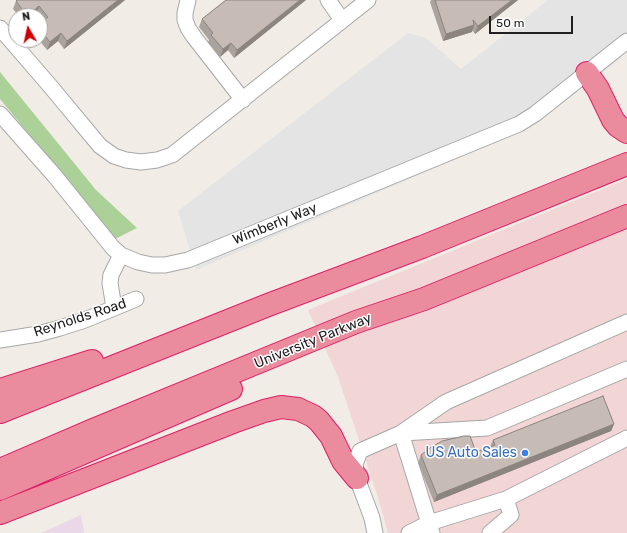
<!DOCTYPE html>
<style>
body{margin:0}
#map{position:relative;width:627px;height:533px;overflow:hidden;background:#f1ede6;font-family:Rubik,sans-serif}
canvas{display:block}
.north{position:absolute;left:8px;top:8px;width:40px;height:40px;box-sizing:border-box;background:#fff;border:1px solid #a6a6a6;border-radius:50%;rotate:351deg;font-size:11px;font-weight:700;line-height:16px;text-align:center;color:#202020}
.north::after{content:'';display:block;margin:auto;width:14px;height:18px;background:#cf0004;clip-path:polygon(50% 0,100% 100%,50% 72%,0 100%)}
.scale{position:absolute;left:489px;top:16px;width:84px;height:18px;box-sizing:border-box;border:2px solid #202020;border-top:0;padding-left:5px;font-size:12px;line-height:14px;white-space:nowrap;color:#202020;-webkit-text-stroke:3px #fff;paint-order:stroke}
</style>
<div id="map">
<canvas width="627" height="533"></canvas>
<div class="north">N</div>
<div class="scale">50 m</div>
</div>
<script>
const ctx = document.querySelector('canvas').getContext('2d');
ctx.lineJoin = 'round';
function fillPath(path, color) { ctx.fillStyle = color; ctx.fill(path, 'evenodd'); }
const poly = rows => new Path2D(rows.map(r => 'M' + r).join(''));
function stroke(path, color, width, dash) { ctx.strokeStyle = color; ctx.lineWidth = width; ctx.lineCap = dash ? 'butt' : 'round'; ctx.setLineDash(dash || []); ctx.stroke(path); }
function write(font, color, halo, rows, align = 'center') {
  ctx.font = font + ' Rubik,sans-serif'; ctx.lineWidth = 3; ctx.setLineDash([]); ctx.textBaseline = 'middle'; ctx.strokeStyle = halo; ctx.fillStyle = color; for (const [text, x, y, turn = 0] of rows) {
    ctx.save(); ctx.translate(x, y); ctx.rotate((+turn || 0) * Math.PI / 180); ctx.textAlign = isNaN(turn) ? turn : align; if (halo) ctx.strokeText(text, 0, 0); ctx.fillText(text, 0, 0); ctx.restore();
  }
}
fillPath(poly([
 [627,179,627,533,388,533,377,494,338,377,308,310]
]), '#f2d5d5');
fillPath(poly([
 [81,515,84,533,41,533]
]), '#ead7e7');
fillPath(poly([
 [0,72,96,190,137,228,115,239,0,99]
]), '#abd199');
fillPath(poly([
 [548,0,627,0,627,36,620,59,525,130,196,270,178,211,408,33,426,38,461,69]
]), '#e4e4e4');
const minor = poly([
 [188,0,185,13,185,20,188,28,194,37,243,100],
 [328,0,342,20],
 [0,28,51,87,100,146,114,156,126,160,141,162,157,160,172,155,368,0],
 [0,114,54,175,113,248,121,255,138,262,152,265,165,265,188,260,519,124,535,114,627,41],
 [114,308,110,283,111,275,121,255],
 [0,340,38,334,60,328,85,320,136,299],
 [401,433,432,533],
 [402,433,487,428,627,369],
 [375,533,372,518,357,478,355,464,360,451,401,433,446,402,627,322],
 [409,533,429,523,506,499],
 [490,533,511,515,506,499,627,438]
]);
const highway = poly([
 [587,73,598,89,613,120,618,126,627,132],
 [0,390,92,361],
 [0,412,268,305,422,247,627,164],
 [0,470,93,430,356,322,424,299,627,216],
 [0,489,231,389],
 [0,513,233,422,264,411,281,407,298,409,313,416,319,421,331,436,343,461,357,478]
]);
stroke(minor, '#a7a7a7', 17);
stroke(highway, '#e21f66', 24);
stroke(minor, '#fff', 15);
stroke(highway, '#ea8b9e', 22);
fillPath(poly([
 [17,0,125,0,64,49,58,41,47,50,39,40,40,40,40,23,43,21,40,18,40,16,39,16,37,14,34,16,19,16,13,9,16,1],
 [226,0,306,0,234,58,228,50,220,57,208,42,209,40,199,27,202,19],
 [431,0,518,0,475,34,472,30,472,32,443,41,430,2],
 [614,424,611,431,434,502,418,463,421,455,476,452,490,447,493,440]
]), '#aaa29c');
fillPath(poly([
 [118,0,125,0,64,49,67,41],
 [300,0,306,0,234,58,237,50],
 [512,0,518,0,475,34,478,26],
 [39,6,37,14,34,16,27,16],
 [474,25,472,32,443,41,446,34],
 [61,33,58,41,47,50,50,42],
 [231,43,228,50,220,57,223,49],
 [614,424,611,431,434,502,437,495]
]), '#8b847f');
const building = poly([
 [17,0,118,0,67,41,61,33,50,42,40,30,40,23,48,17,39,6,27,16,16,1,17,0],
 [226,0,300,0,237,50,231,43,223,49,211,35,213,33,202,19,226,0],
 [435,0,512,0,478,26,473,20,474,25,446,34,435,0],
 [603,396,614,424,437,495,421,455,430,448,442,441,464,436,470,436,476,452,495,445,493,440,603,396]
]);
fillPath(building, '#c6bcb5');
stroke(building, '#8b847f', 1);
for (const [x, y, r, color] of [
 [525,453,4,"#3f7fe0"]
]) { const dot = new Path2D(); dot.arc(x, y, r, 0, 2 * Math.PI); ctx.fillStyle = color; ctx.fill(dot); stroke(dot, '#fff', 1.5); }
write('14px', '#202020', '#fff', [
 ["Wimberly Way",275,224,-22],
 ["Reynolds Road",80,318,-18],
 ["University Parkway",313,341,-22]
]);
write('14px', '#366cbe', '#fff', [
 ["US Auto Sales",517,453]
], 'right');
</script>
